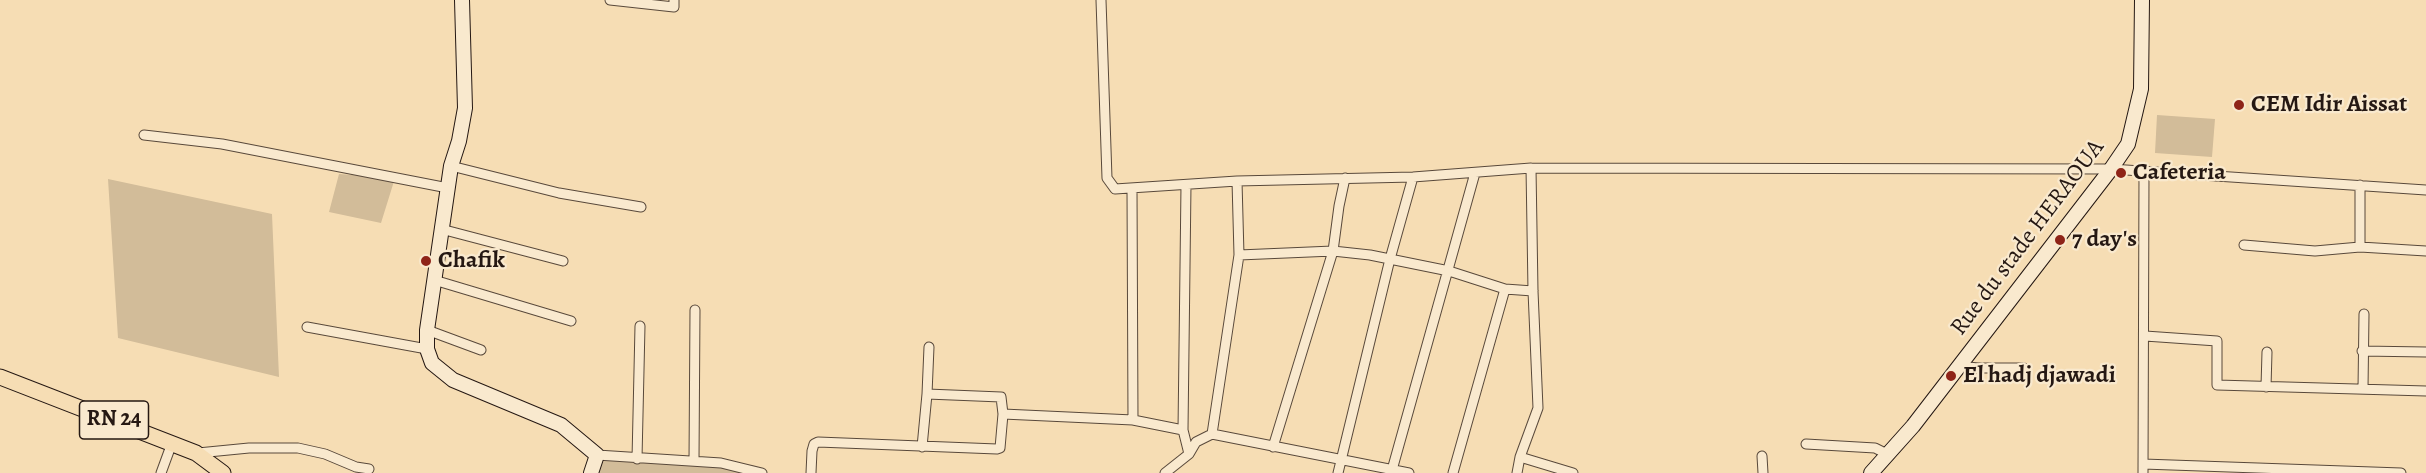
<!DOCTYPE html>
<style>
body{margin:0}
canvas{display:block;background:#f6ddb4}
</style>
<canvas width="2426" height="473"></canvas>
<script>
const ctx = document.querySelector('canvas').getContext('2d');
ctx.lineJoin = 'round';
function fillPath(path, color) { ctx.fillStyle = color; ctx.fill(path, 'evenodd'); }
const poly = rows => new Path2D(rows.map(r => 'M' + r).join(''));
function stroke(path, color, width, dash) { ctx.strokeStyle = color; ctx.lineWidth = width; ctx.lineCap = dash ? 'butt' : 'round'; ctx.setLineDash(dash || []); ctx.stroke(path); }
function write(font, color, halo, rows, align = 'center') {
  ctx.font = font + ' Alegreya,serif'; ctx.lineWidth = 4.5; ctx.setLineDash([]); ctx.textBaseline = 'middle'; ctx.strokeStyle = halo; ctx.fillStyle = color; for (const [text, x, y, turn = 0] of rows) {
    ctx.save(); ctx.translate(x, y); ctx.rotate((+turn || 0) * Math.PI / 180); ctx.textAlign = isNaN(turn) ? turn : align; if (halo) ctx.strokeText(text, 0, 0); ctx.fillText(text, 0, 0); ctx.restore();
  }
}
fillPath(poly([
 [2157,115,2215,119,2212,157,2155,153],
 [339,174,395,178,381,223,329,212],
 [108,179,272,214,279,377,118,338],
 [610,456,647,456,763,473,592,473,595,468]
]), '#d2bc99');
const street = poly([
 [610,0,674,7,674,0],
 [1101,0,1107,178,1115,189,1237,181,1413,177,1531,168,2111,169,2426,190],
 [144,135,222,144,448,188],
 [451,166,559,193,641,207],
 [1186,185,1183,430,1189,454],
 [2360,185,2360,247,2426,251],
 [1132,189,1133,420],
 [441,229,563,261],
 [2244,245,2315,251,2360,247],
 [1239,255,1333,251,1370,255,1449,271,1505,289,1533,291],
 [434,280,571,321],
 [307,327,427,349],
 [427,330,481,350],
 [2145,336,2217,341,2217,385,2426,391],
 [2362,351,2426,352],
 [1959,366,1978,368,2024,368],
 [2266,387,2267,352],
 [2363,389,2364,314],
 [927,394,929,347],
 [1212,434,1239,255,1237,181],
 [1806,444,1875,448,1887,454],
 [922,447,927,394,1001,397,1003,414],
 [1273,447,1333,251,1339,206,1345,178],
 [198,453,249,448,298,448,325,454,356,467,369,469],
 [597,455,721,463,762,473],
 [1762,456,1763,473],
 [1520,457,1573,473],
 [637,459,640,326],
 [694,461,695,310],
 [2143,464,2401,473],
 [1392,470,1475,173],
 [161,473,172,443],
 [811,473,812,451,814,444,818,442,997,449,1000,448,1003,414,1133,420,1183,430],
 [1165,473,1189,454,1196,442,1212,434,1409,473],
 [1338,473,1390,259,1413,177],
 [1453,473,1505,289],
 [1517,473,1520,457,1538,408,1533,291,1531,168],
 [2143,473,2144,172]
]);
const secondary = poly([
 [462,0,465,108,459,141,451,166,427,330,427,349,432,363,453,380,561,425,597,455,591,473],
 [1871,473,1913,426,2111,169,2128,144,2141,89,2142,0]
]);
const primary = poly([
 [0,377,196,453,223,473]
]);
stroke(street, '#59493b', 11);
stroke(secondary, '#251813', 16);
stroke(primary, '#251813', 17);
stroke(street, '#f9e9ce', 9);
stroke(secondary, '#f9e9ce', 14);
stroke(primary, '#f6ddb4', 15);
for (const [x, y, r, color] of [
 [2239,105,6,"#8f2418"],
 [2121,173,6,"#8f2418"],
 [2060,240,6,"#8f2418"],
 [426,261,6,"#8f2418"],
 [1951,376,6,"#8f2418"]
]) { const dot = new Path2D(); dot.arc(x, y, r, 0, 2 * Math.PI); ctx.fillStyle = color; ctx.fill(dot); stroke(dot, '#f9e9ce', 2); }
for (const [x, y, w] of [
 [114,420,69]
]) { const box = new Path2D(); box.roundRect(x - w / 2, y - 19, w, 38, 4.5); ctx.fillStyle = '#f9e9ce'; ctx.fill(box); stroke(box, '#251813', 1.5); }
write('bold 22px', '#251813', null, [
 ["RN 24",114,420]
]);
write('bold 24px', '#251813', '#f9e9ce', [
 ["CEM Idir Aissat",2251,105],
 ["Cafeteria",2133,173],
 ["7 day's",2072,240],
 ["Chafik",438,261],
 ["El hadj djawadi",1963,376]
], 'left');
write('24px', '#251813', '#f9e9ce', [
 ["Rue du stade HERAOUA",2028,238,-53]
]);
</script>
